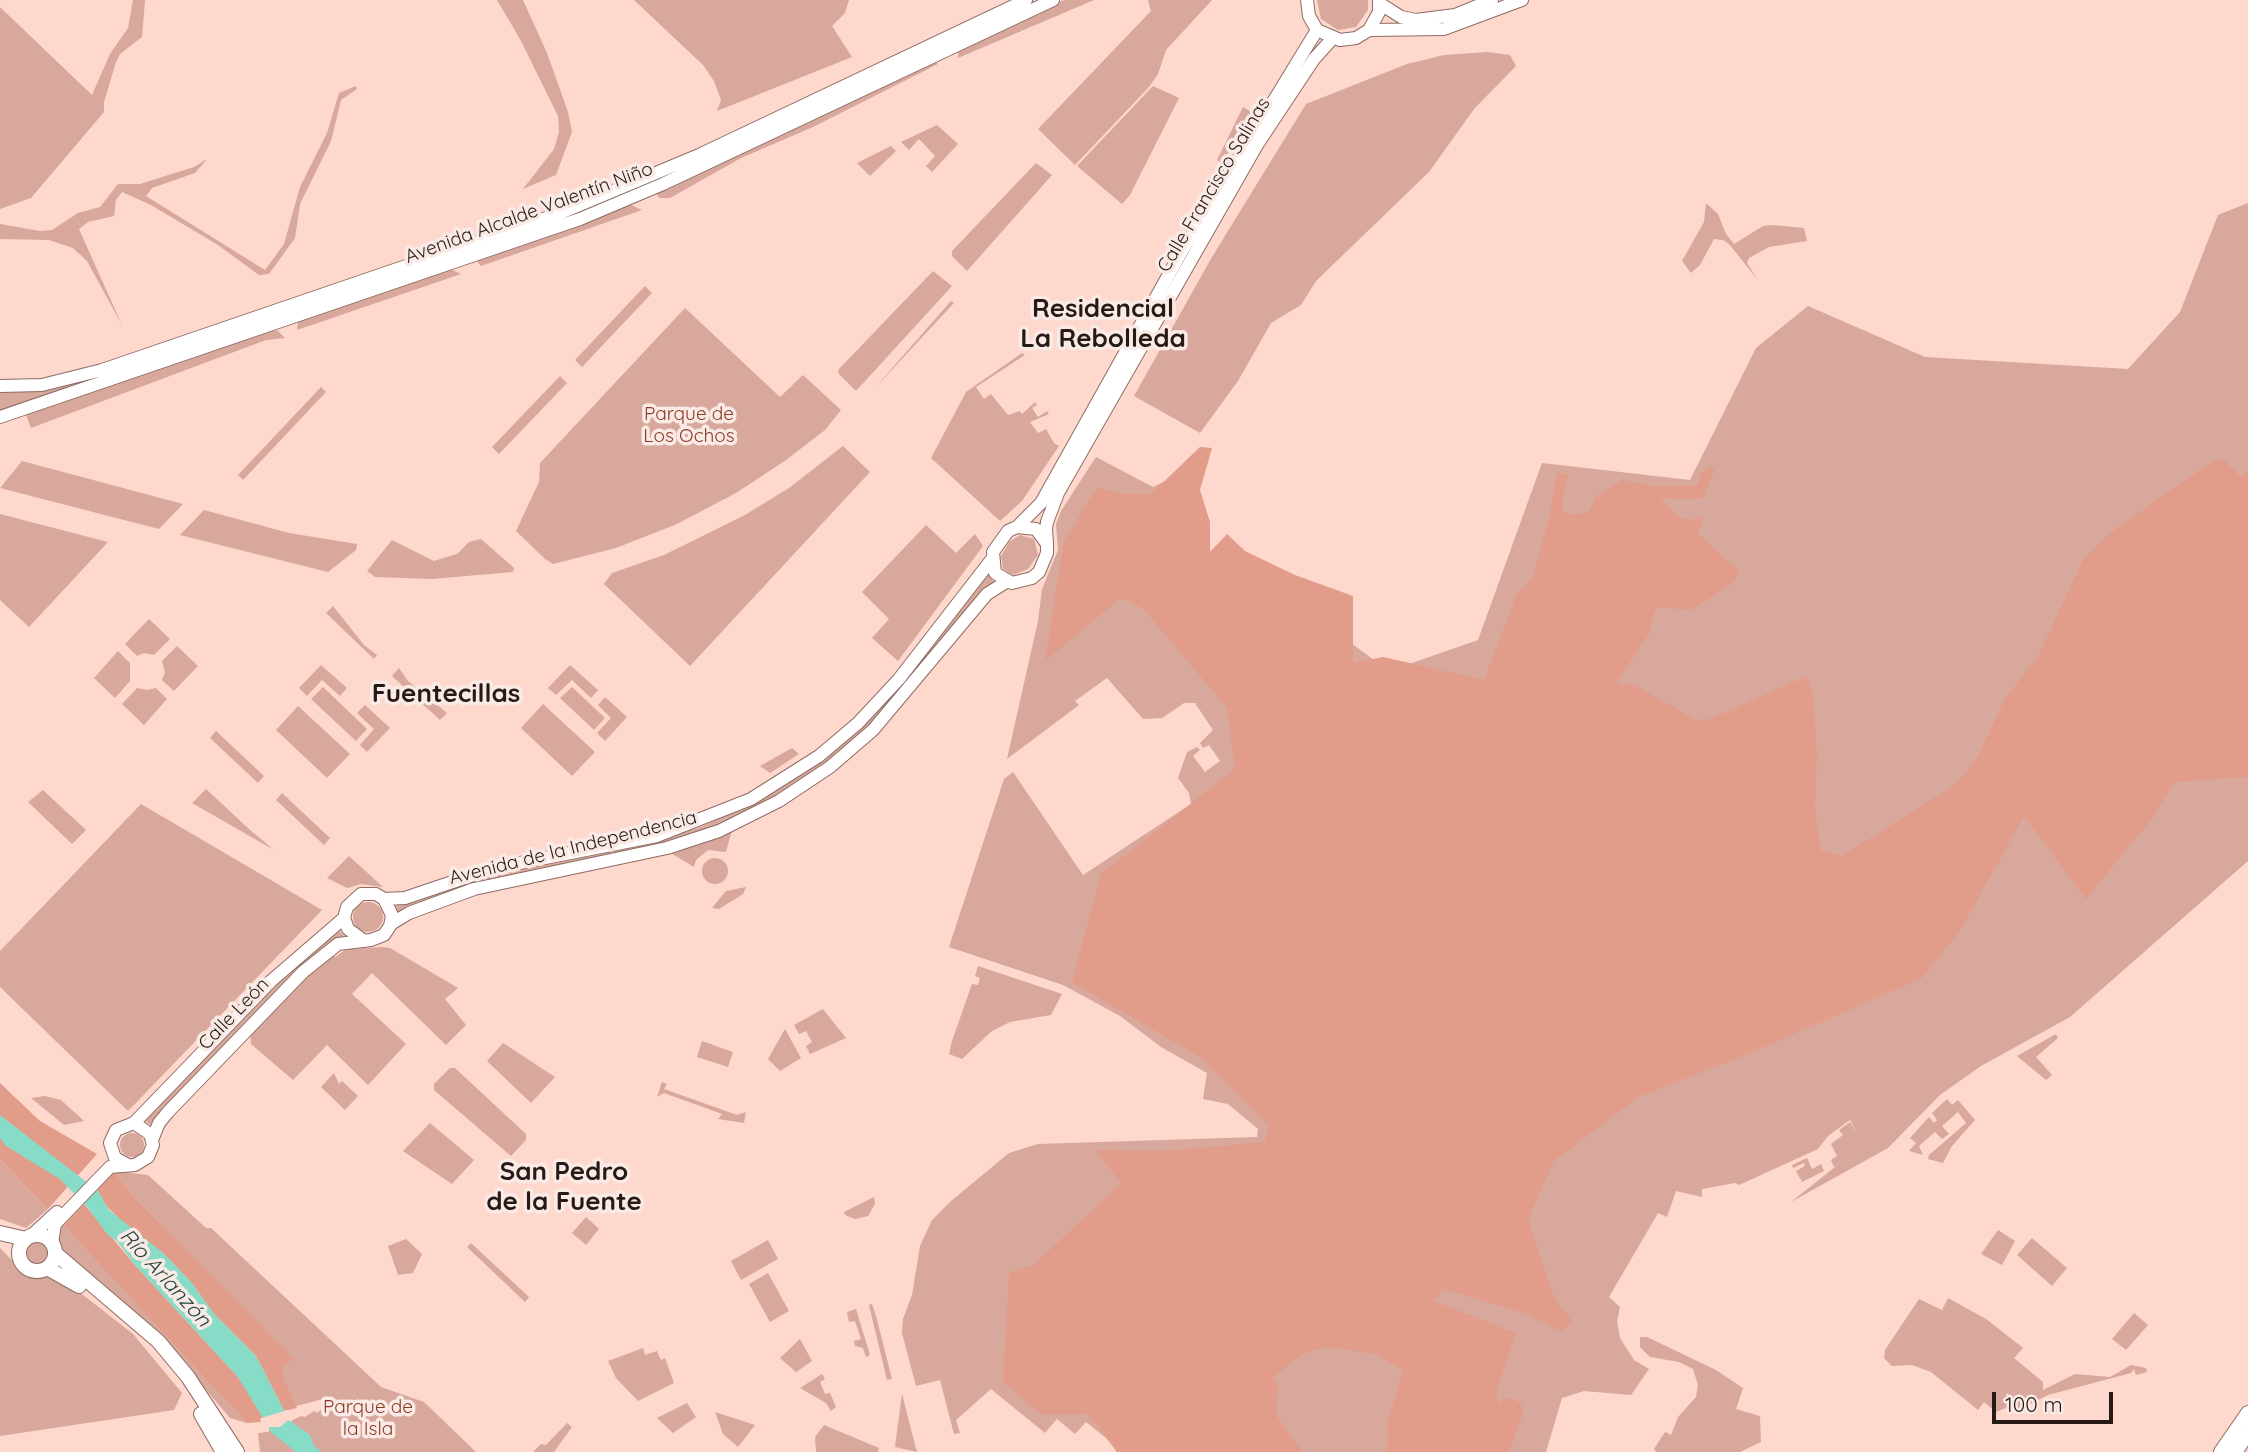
<!DOCTYPE html>
<meta charset="utf-8">
<style>
body{margin:0}
#map{position:relative;width:2248px;height:1452px;overflow:hidden;background:#fed7cd;font-family:Quicksand,sans-serif}
canvas{display:block}
.scale{position:absolute;left:1992px;top:1392px;width:121px;height:32px;box-sizing:border-box;border:4px solid #271a16;border-top:0;padding-left:9px;font-size:21px;line-height:24px;white-space:nowrap;color:#271a16;-webkit-text-stroke:5px #faeae6;paint-order:stroke}
</style>
<div id="map">
<canvas width="2248" height="1452"></canvas>
<div class="scale">100 m</div>
</div>
<script>
const ctx = document.querySelector('canvas').getContext('2d');
ctx.lineJoin = 'round';
function fillPath(path, color) { ctx.fillStyle = color; ctx.fill(path, 'evenodd'); }
const poly = rows => new Path2D(rows.map(r => 'M' + r).join(''));
function stroke(path, color, width, dash) { ctx.strokeStyle = color; ctx.lineWidth = width; ctx.lineCap = dash ? 'butt' : 'round'; ctx.setLineDash(dash || []); ctx.stroke(path); }
function write(font, color, halo, rows, align = 'center') {
  ctx.font = font + ' Quicksand,sans-serif'; ctx.lineWidth = 7; ctx.setLineDash([]); ctx.textBaseline = 'middle'; ctx.strokeStyle = halo; ctx.fillStyle = color; for (const [text, x, y, turn = 0] of rows) {
    ctx.save(); ctx.translate(x, y); ctx.rotate((+turn || 0) * Math.PI / 180); ctx.textAlign = isNaN(turn) ? turn : align; if (halo) ctx.strokeText(text, 0, 0); ctx.fillText(text, 0, 0); ctx.restore();
  }
}
fillPath(poly([
 [133,0,145,0,142,37,120,54,116,62,104,102,104,112,31,198,0,209,0,7,92,95,110,54,128,28],
 [497,0,523,0,547,53,568,112,572,132,556,175,523,189,554,149,559,132,558,116,520,39],
 [634,0,849,0,845,13,832,26,852,57,717,111,721,100,714,81,703,65],
 [1038,0,1043,0,691,167,575,215,0,412,0,391,33,390,604,202,680,169],
 [1064,0,1094,0,958,58,958,51],
 [1148,0,1212,0,1166,50,1158,74,1149,87,1075,165,1038,129,1151,11],
 [1317,0,1368,0,1368,10,1356,27,1338,30,1321,19],
 [1487,52,1510,55,1516,66,1474,109,1429,172,1316,281,1301,305,1271,323,1238,381,1200,433,1134,396,1212,257,1306,104,1407,64,1444,55],
 [934,60,938,64,813,127,741,158,670,198,659,198,656,192],
 [356,86,357,89,341,100,331,141,300,204,295,238,269,274,259,275,218,245,151,205,122,192,116,200,114,216,88,222,79,229,122,325,87,261,73,248,49,240,0,239,0,224,40,231,52,230,78,213,100,207,118,184,140,184,194,167,207,159,195,173,152,188,146,196,265,270,284,244,300,187,327,133,339,93],
 [1153,86,1179,98,1130,195,1122,204,1077,166],
 [1243,107,1253,113,1222,163,1217,160],
 [937,125,958,144,932,172,926,166,935,156,923,143,919,139,909,150,901,142],
 [891,146,896,151,870,176,857,163],
 [1036,163,1052,175,967,271,952,256,952,251],
 [1706,203,1718,214,1726,234,1734,244,1763,226,1773,225,1804,228,1807,241,1769,247,1749,258,1747,263,1758,280,1729,244,1723,240,1714,239,1700,265,1691,273,1682,261,1704,222],
 [2248,203,2248,861,2070,1017,1981,1066,1940,1095,1888,1148,1791,1202,1840,1163,1834,1167,1831,1160,1837,1156,1831,1144,1843,1135,1839,1130,1850,1122,1857,1133,1850,1120,1828,1136,1818,1149,1739,1185,1735,1183,1702,1189,1702,1197,1676,1191,1667,1217,1658,1213,1609,1297,1620,1307,1617,1321,1620,1338,1634,1360,1649,1369,1631,1395,1584,1391,1562,1398,1546,1452,1117,1452,1111,1442,1086,1422,1075,1434,1057,1419,1045,1433,991,1389,956,1420,960,1433,954,1434,940,1380,916,1386,902,1333,903,1319,912,1295,920,1246,932,1220,951,1201,1009,1153,1038,1144,1257,1137,1258,1129,1228,1104,1203,1099,1207,1073,1161,1047,1120,1016,1063,985,949,947,1004,779,1013,772,1083,875,1191,804,1189,793,1178,778,1187,752,1197,747,1200,750,1193,756,1205,772,1220,761,1209,745,1203,748,1200,743,1213,730,1195,703,1184,703,1162,718,1143,719,1107,678,1075,701,1079,705,1007,759,1038,621,1042,589,1058,550,1056,524,1061,511,1096,457,1153,487,1180,474,1192,568,1313,615,1389,671,1478,640,1542,463,1690,480,1756,348,1808,306,1925,357,2128,369,2180,312,2218,215],
 [629,204,642,210,481,266,476,260],
 [450,269,461,274,297,330,298,321],
 [933,271,952,286,856,391,838,373,839,369],
 [645,286,652,293,582,367,575,360],
 [951,301,954,303,873,390],
 [685,308,780,397,803,375,841,410,825,430,786,460,736,493,677,524,616,548,553,564,545,559,516,531,539,482,540,463],
 [270,330,278,331,285,338,266,340,31,428,26,415],
 [1022,353,1025,355,976,387,984,399,991,394,1008,415,1020,411,1022,414,1035,402,1037,405,1032,408,1038,417,1047,411,1049,414,1030,422,1038,433,1046,429,1054,443,1059,446,1022,501,1000,521,931,458,966,392],
 [560,376,567,383,499,454,492,447],
 [321,387,326,392,243,480,238,475],
 [843,446,870,472,690,666,604,584,612,573,664,555,745,515,789,488],
 [22,461,183,504,159,529,0,488],
 [204,510,289,533,357,544,356,550,328,572,180,535],
 [0,514,108,542,29,627,0,600],
 [926,525,956,553,975,534,983,546,898,661,872,638,889,619,862,592],
 [1020,535,1034,539,1038,555,1028,569,1013,575,1003,569,1001,556,1009,542],
 [481,539,514,568,513,572,432,579,375,577,367,571,392,540,434,561,457,554,469,542],
 [987,574,995,583,887,710,830,761,761,806,692,836,443,895,397,913,396,906,484,876,647,843,701,827,756,802,823,759],
 [333,606,364,645,377,655,374,659,326,613],
 [149,619,170,639,154,655,144,653,137,656,125,644],
 [177,646,198,666,174,691,162,680,165,672,162,661],
 [118,651,130,663,130,681,115,698,94,678],
 [321,665,347,688,340,696,322,680,307,696,299,688],
 [570,665,598,690,591,698,572,680,556,695,548,688],
 [399,668,408,681,447,713,440,720,392,676],
 [323,687,367,729,356,741,311,699],
 [572,687,605,718,594,730,560,698],
 [137,688,147,690,156,688,167,699,144,725,122,704],
 [605,697,627,717,605,741,597,733,611,718,598,705],
 [543,704,595,752,572,776,521,728],
 [365,705,390,728,367,752,360,745,374,729,357,713],
 [298,706,350,754,327,778,276,730],
 [216,731,264,776,258,783,210,738],
 [792,748,799,754,770,773,760,766],
 [206,789,249,829,274,850,192,803],
 [43,790,86,830,72,844,28,802],
 [282,793,330,838,324,845,276,800],
 [141,804,322,910,128,1111,0,987,0,951],
 [732,830,726,852,708,850,696,860,694,867,669,852],
 [349,856,383,887,361,884,347,888,327,878],
 '702 871a13 13 0 1 1 26 0a13 13 0 1 1-26 0Z',
 [746,887,743,894,719,909,712,908,726,891],
 '353 917a15 15 0 1 1 30 0a15 15 0 1 1-30 0Z',
 [339,930,344,936,302,966,273,994,151,1125,145,1121,269,990],
 [382,947,390,948,458,988,445,999,466,1025,446,1045,372,973,352,994,406,1044,368,1085,327,1045,293,1080,251,1044,250,1032,304,977,333,955,335,957,347,949],
 [978,966,1062,994,1051,1015,1010,1022,992,1031,962,1059,949,1054,952,1041,972,984,978,985,980,978,975,976],
 [823,1009,846,1038,810,1054,806,1046,812,1042,806,1031,799,1034,794,1025],
 [785,1029,801,1058,780,1071,768,1059],
 [2056,1034,2058,1038,2036,1057,2052,1075,2046,1080,2017,1056],
 [702,1041,733,1052,728,1067,697,1057],
 [503,1043,555,1077,531,1103,487,1061],
 [450,1068,455,1068,526,1134,526,1140,511,1156,434,1090,434,1084],
 [334,1073,339,1084,342,1081,358,1096,345,1110,321,1087],
 [662,1082,667,1084,664,1089,737,1115,746,1112,744,1123,718,1119,722,1114,664,1093,657,1097],
 [45,1096,61,1100,84,1121,64,1125,31,1098],
 [1947,1099,1952,1105,1958,1100,1975,1120,1952,1146,1943,1163,1928,1159,1929,1155,1966,1123,1958,1112,1942,1126,1949,1134,1942,1139,1935,1132,1919,1146,1923,1155,1909,1151,1916,1143,1910,1138,1929,1117,1934,1123,1937,1120,1932,1113],
 [430,1123,474,1160,452,1184,403,1151],
 '120 1145a12 12 0 1 1 24 0a12 12 0 1 1-24 0Z',
 [1807,1158,1812,1169,1821,1164,1824,1171,1802,1182,1796,1171,1805,1166,1804,1163,1793,1168,1792,1165],
 [0,1160,48,1209,26,1228,0,1219],
 [114,1171,148,1175,206,1228,211,1228,381,1387,424,1402,476,1452,260,1452,258,1433,268,1432,269,1427,280,1426,301,1416,305,1417,314,1411,317,1413,326,1406,323,1399,296,1406,283,1374,283,1366,293,1359,135,1198],
 [874,1197,875,1204,868,1216,855,1219,845,1215,844,1212],
 [586,1217,599,1229,586,1245,572,1233],
 [61,1222,106,1267,247,1423,230,1418,179,1358,61,1252,57,1242],
 [1998,1230,2015,1241,2002,1265,1981,1254],
 [2032,1238,2067,1268,2052,1286,2017,1255],
 [406,1239,422,1254,413,1273,398,1275,388,1246],
 [768,1240,778,1259,741,1280,731,1261],
 '27 1253a10 10 0 1 1 20 0a10 10 0 1 1-20 0Z',
 [471,1243,529,1297,525,1302,467,1247],
 [0,1248,26,1275,52,1277,78,1291,133,1334,182,1393,174,1410,0,1436],
 [768,1273,789,1311,770,1322,749,1284],
 [1948,1298,1986,1319,2023,1348,2014,1358,2043,1382,2043,1390,2075,1374,2110,1377,2131,1365,2146,1368,2147,1372,2136,1375,2134,1369,2131,1373,2048,1395,2018,1410,2015,1404,1996,1412,1984,1402,1978,1410,1931,1372,1912,1365,1892,1366,1884,1358,1885,1350,1919,1299,1942,1310],
 [872,1304,876,1316,892,1379,887,1380,869,1305],
 [856,1309,870,1355,866,1357,863,1348,855,1346,854,1341,861,1339,855,1321,849,1322,847,1312],
 [2134,1313,2148,1325,2126,1350,2112,1339],
 [1640,1337,1647,1337,1716,1370,1743,1388,1736,1409,1760,1416,1761,1442,1740,1452,1656,1452,1654,1449,1665,1432,1671,1435,1678,1417,1696,1397,1698,1385,1693,1369,1679,1362,1650,1357,1640,1347],
 [800,1339,812,1361,796,1372,780,1358],
 [643,1348,645,1355,657,1351,661,1360,665,1358,674,1383,638,1401,616,1378,608,1361],
 [822,1374,825,1379,820,1382,825,1394,830,1393,836,1407,831,1411,826,1403,800,1388],
 [902,1394,915,1445,917,1452,895,1447],
 [687,1403,696,1417,673,1433,657,1418],
 [715,1412,755,1425,738,1447,723,1434],
 [567,1423,572,1427,554,1452,533,1452,541,1444,546,1445],
 [824,1425,879,1448,878,1452,816,1452,815,1437]
]), '#d7a89b');
fillPath(poly([
 [1200,447,1212,448,1200,490,1210,522,1210,552,1227,534,1245,551,1295,575,1353,596,1353,663,1383,657,1484,680,1517,594,1533,577,1550,514,1557,473,1568,474,1562,503,1564,512,1573,515,1588,512,1597,495,1622,480,1659,487,1698,485,1700,475,1709,467,1715,469,1703,499,1660,499,1678,516,1692,520,1704,516,1698,534,1740,572,1732,584,1696,607,1689,610,1657,607,1650,623,1651,630,1616,684,1635,685,1696,720,1710,719,1807,676,1813,694,1817,754,1815,810,1821,850,1842,856,1947,790,1964,775,1977,758,2005,699,2038,656,2083,560,2114,530,2213,461,2223,459,2241,477,2248,471,2248,777,2174,782,2154,816,2086,899,2024,816,1961,929,1922,978,1746,1055,1640,1096,1554,1161,1528,1219,1555,1300,1572,1321,1563,1332,1527,1314,1443,1289,1434,1301,1516,1333,1496,1393,1498,1404,1505,1398,1512,1399,1520,1403,1524,1411,1509,1452,1385,1452,1389,1439,1387,1424,1403,1370,1374,1354,1327,1347,1303,1354,1273,1377,1278,1385,1277,1417,1303,1452,1117,1452,1088,1414,1042,1415,1003,1382,1009,1273,1035,1264,1121,1183,1095,1150,1163,1151,1265,1142,1268,1125,1200,1057,1072,982,1101,874,1235,769,1227,708,1143,608,1121,598,1045,661,1064,541,1097,488,1127,494,1151,494],
 [0,1083,40,1121,97,1154,48,1209,0,1160],
 [114,1171,135,1198,294,1359,283,1366,283,1374,297,1408,284,1411,256,1356,214,1314,191,1282,163,1253,138,1236,105,1205,97,1190],
 [84,1204,134,1264,238,1377,264,1417,260,1419,261,1422,247,1423,64,1225]
]), '#e29d8a');
fillPath(poly([
 [0,1115,98,1191,109,1210,163,1253,191,1282,214,1314,256,1356,289,1420,310,1435,314,1446,322,1452,296,1452,272,1433,238,1377,134,1264,118,1242,107,1234,88,1208,60,1179,6,1146,0,1138]
]), '#87dcc8');
fillPath(poly([
 [288,1410,292,1422,288,1420,280,1427,269,1427,269,1432,266,1430,261,1418]
]), '#fed7cd');
const secondary = poly([
 [1307,0,1309,16,1317,30,1340,40,1356,38,1369,30,1379,12,1379,0],
 [1379,3,1401,17,1416,20,1455,15,1492,0],
 [1369,30,1444,29,1522,0],
 [0,386,42,385,102,370,558,214,699,155,1026,0],
 [0,417,580,219,663,184,1053,0],
 [1017,527,1041,503,1182,251,1317,30],
 [1047,544,1036,529,1017,527,1008,531,993,552,995,573,1012,583,1032,578,1039,572,1047,553,1047,544,1046,529,1047,522,1058,493,1257,145,1314,59,1332,39],
 [384,899,405,898,494,868,657,836,751,799,819,756,858,723,899,679,992,559],
 [391,924,409,913,474,889,667,848,719,831,779,801,830,767,873,730,987,594,1006,582],
 [134,1123,271,981,344,918],
 [152,1140,159,1123,168,1112,303,972,338,944,371,940,384,935,390,926,392,915,384,899,376,894,361,894,347,907,344,918,348,929,363,940],
 [31,1236,57,1212],
 [52,1243,55,1224,110,1167,135,1165,148,1157,153,1145,150,1134,134,1123,116,1130,110,1143,115,1158,128,1165]
]);
const primary = poly([
 [2221,1452,2248,1413],
 [2235,1452,2248,1433]
]);
const trunk = poly([
 [0,1233,26,1239],
 '19 1253a18 18 0 1 1 36 0a18 18 0 1 1-36 0Z',
 [55,1253,158,1341,188,1377,237,1452],
 [47,1268,79,1286],
 [201,1414,223,1452]
]);
stroke(secondary, '#8e6c63', 14);
stroke(primary, '#8e6c63', 16);
stroke(trunk, '#8e6c63', 16);
stroke(secondary, '#fff', 12);
stroke(primary, '#fff', 14);
stroke(trunk, '#fff', 14);
write('19px', '#271a16', '#faeae6', [
 ["Calle Francisco Salinas",1214,185,-59],
 ["Avenida Alcalde Valentín Niño",529,213,-20],
 ["Avenida de la Independencia",573,848,-14],
 ["Calle León",234,1014,-46]
]);
write('19px', '#8c3924', '#faeae6', [
 ["Parque de",689,414],
 ["Los Ochos",689,436],
 ["Parque de",368,1407],
 ["la Isla",368,1429]
]);
write('italic 21px', '#20473f', '#faeae6', [
 ["Río Arlanzón",165,1278,48]
]);
write('bold 26px', '#271a16', '#faeae6', [
 ["Residencial",1103,309],
 ["La Rebolleda",1103,339],
 ["Fuentecillas",446,694],
 ["San Pedro",564,1172],
 ["de la Fuente",564,1202]
]);
</script>
